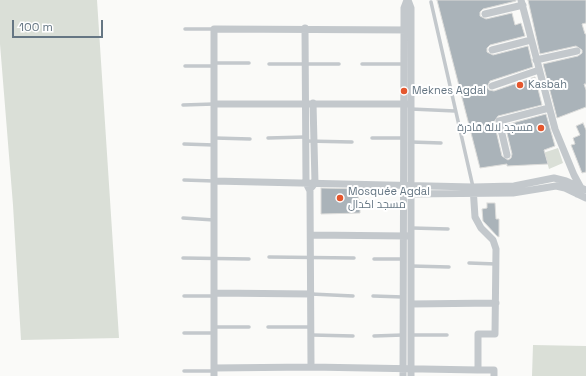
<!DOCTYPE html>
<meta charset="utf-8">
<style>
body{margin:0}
#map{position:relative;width:586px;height:376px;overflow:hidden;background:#fafaf8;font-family:"Space Grotesk",sans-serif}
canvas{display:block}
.scale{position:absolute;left:12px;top:20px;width:91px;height:18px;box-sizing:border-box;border:2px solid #657683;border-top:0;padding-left:5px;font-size:12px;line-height:14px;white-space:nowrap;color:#657683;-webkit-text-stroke:3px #fff;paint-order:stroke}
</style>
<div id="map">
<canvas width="586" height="376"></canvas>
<div class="scale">100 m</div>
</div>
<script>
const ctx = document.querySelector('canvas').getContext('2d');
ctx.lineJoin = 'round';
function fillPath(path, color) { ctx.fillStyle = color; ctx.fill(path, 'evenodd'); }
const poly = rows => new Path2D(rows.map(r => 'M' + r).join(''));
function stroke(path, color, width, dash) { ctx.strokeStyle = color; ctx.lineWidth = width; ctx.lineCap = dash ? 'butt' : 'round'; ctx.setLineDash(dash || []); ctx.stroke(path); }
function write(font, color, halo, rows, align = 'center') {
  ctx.font = font + ' "Space Grotesk",Cairo,sans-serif'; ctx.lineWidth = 4; ctx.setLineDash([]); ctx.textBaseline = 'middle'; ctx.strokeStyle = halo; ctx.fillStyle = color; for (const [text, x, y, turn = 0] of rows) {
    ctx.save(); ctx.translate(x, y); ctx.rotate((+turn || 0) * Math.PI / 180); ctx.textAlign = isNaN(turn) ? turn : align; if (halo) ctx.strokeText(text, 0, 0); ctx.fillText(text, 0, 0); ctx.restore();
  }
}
fillPath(poly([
 [0,0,97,0,119,338,21,340,13,205,0,44],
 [558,148,563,163,549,169,546,158,540,154],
 [533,345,586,346,586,376,532,376]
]), '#dadfd7');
const building = poly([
 [437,0,516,0,516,1,483,9,480,12,480,16,486,19,512,13,515,25,521,23,525,36,490,45,487,48,487,52,493,55,528,46,533,67,490,81,487,87,489,90,494,91,535,77,542,105,498,116,494,122,502,156,508,160,511,158,512,154,505,125,546,114,555,146,544,150,548,164,507,166,507,164,480,168,437,0],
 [528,0,586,0,586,23,582,24,585,34,586,34,586,84,584,84,586,90,586,107,557,118,543,64,578,56,582,53,582,50,576,46,540,54,528,0],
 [583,123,586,130,586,172,582,173,571,145,575,144,573,138,580,135,576,126,583,123],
 [321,188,364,189,364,193,357,194,360,202,360,213,321,214,321,188],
 [487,203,495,203,496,219,499,219,499,237,497,236,483,221,482,209,487,208,487,203]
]);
fillPath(building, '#aab3b9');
stroke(building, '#dcdcda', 1);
stroke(poly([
 [431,2,473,187],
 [185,29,214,29],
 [215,63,249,63],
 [269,64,339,64],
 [362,64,404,64],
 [185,66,213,66],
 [183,105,214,104],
 [411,109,455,111],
 [215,138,250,139],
 [268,138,305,137],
 [372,138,404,138],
 [306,141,352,142],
 [411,142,441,143],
 [184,144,214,145],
 [184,180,214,181],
 [183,218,214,220],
 [412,228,448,229],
 [269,257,354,258],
 [183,258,249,259],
 [374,259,403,259],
 [469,263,496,264],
 [411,266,449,267],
 [311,294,353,296],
 [184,296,214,296],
 [373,296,403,297],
 [214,327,249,327],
 [268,327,311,327],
 [184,333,214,333],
 [312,335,353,336],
 [411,335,447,335],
 [374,336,403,335],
 [184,371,214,371]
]), '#c3c8cc', 3.5);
stroke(poly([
 [408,0,411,8,411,376],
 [521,0,555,129,574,175,581,188,577,194],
 [485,14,523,5],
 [305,28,306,183,310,191,311,367],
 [492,50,531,40],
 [536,60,577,51],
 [492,86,539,70],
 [215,104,408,104],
 [507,155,499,121,549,108],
 [214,181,473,187,514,186,554,178,566,181,586,190],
 [312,187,315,183,313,103],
 [473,187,475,217,481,228,493,240,496,249,495,334,478,334,478,370,494,370,494,376],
 [408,194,513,193,556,186,565,188,586,198],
 [311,235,407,236],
 [214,293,311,294],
 [411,304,496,303],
 [214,368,311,367,478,370],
 [214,376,214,29,411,30],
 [403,376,404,30,404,8,407,0]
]), '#c3c8cc', 7);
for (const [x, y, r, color] of [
 [520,85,4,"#e4572e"],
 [404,91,4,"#e4572e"],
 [541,128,4,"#e4572e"],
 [340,198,4,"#e4572e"]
]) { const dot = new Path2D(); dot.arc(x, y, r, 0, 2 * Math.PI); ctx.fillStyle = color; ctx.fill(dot); stroke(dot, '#fff', 1.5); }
write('11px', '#657683', '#fff', [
 ["Kasbah",528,85],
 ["Meknes Agdal",412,91],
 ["مسجد لالة قادرة",533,128,"right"],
 ["Mosquée Agdal",348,192],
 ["مسجد اكدال",348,205]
], 'left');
</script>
